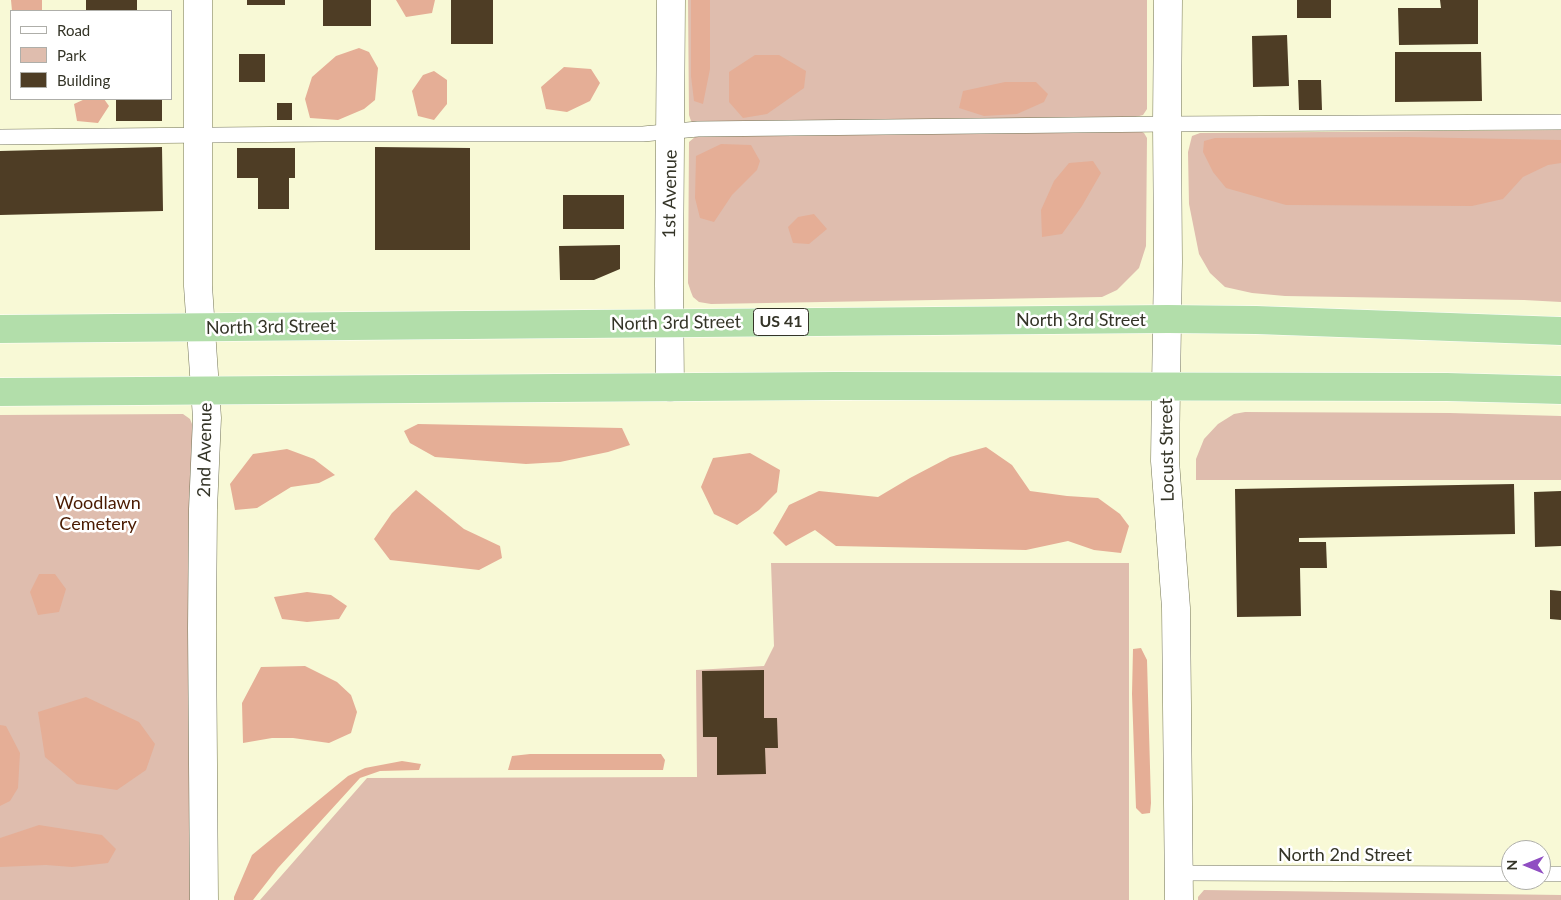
<!DOCTYPE html>
<style>
body{margin:0}
#map{position:relative;width:1561px;height:900px;overflow:hidden;background:#f8f9d6;font-family:Lato,sans-serif}
canvas{display:block}
.legend{position:absolute;left:10px;top:10px;width:162px;height:90px;box-sizing:border-box;background:#fff;border:1px solid #aeaea9;margin:0;padding:6px 9px;list-style:none;font-size:15px;color:#343427}
.legend li{display:flex;align-items:center;gap:10px;height:25px}
.legend b{width:25px;border:1px solid #aeaea9}
.north{position:absolute;left:1501px;top:840px;width:50px;height:50px;box-sizing:border-box;background:#fff;border:1px solid #aeaea9;border-radius:50%;rotate:270deg;font-size:14px;font-weight:700;line-height:20px;text-align:center;color:#343427}
.north::after{content:'';display:block;margin:auto;width:18px;height:22px;background:#904ec2;clip-path:polygon(50% 0,100% 100%,50% 72%,0 100%)}
</style>
<div id="map">
<canvas width="1561" height="900"></canvas>
<ul class="legend">
<li><b style="height:6px;background:#fff"></b>Road</li>
<li><b style="height:14px;background:#dfbdae"></b>Park</li>
<li><b style="height:14px;background:#4e3d25"></b>Building</li>
</ul>
<div class="north">N</div>
</div>
<script>
const ctx = document.querySelector('canvas').getContext('2d');
ctx.lineJoin = 'round';
function fillPath(path, color) { ctx.fillStyle = color; ctx.fill(path, 'evenodd'); }
const poly = rows => new Path2D(rows.map(r => 'M' + r).join(''));
function stroke(path, color, width, dash) { ctx.strokeStyle = color; ctx.lineWidth = width; ctx.lineCap = dash ? 'butt' : 'round'; ctx.setLineDash(dash || []); ctx.stroke(path); }
function write(font, color, halo, rows, align = 'center') {
  ctx.font = font + ' Lato,sans-serif'; ctx.lineWidth = 5; ctx.setLineDash([]); ctx.textBaseline = 'middle'; ctx.strokeStyle = halo; ctx.fillStyle = color; for (const [text, x, y, turn = 0] of rows) {
    ctx.save(); ctx.translate(x, y); ctx.rotate((+turn || 0) * Math.PI / 180); ctx.textAlign = isNaN(turn) ? turn : align; if (halo) ctx.strokeText(text, 0, 0); ctx.fillText(text, 0, 0); ctx.restore();
  }
}
fillPath(poly([
 [688,0,1147,0,1147,109,1143,115,1132,118,695,124,691,121,689,115],
 [1134,128,1144,133,1147,138,1146,246,1139,268,1117,290,1102,297,711,304,699,302,693,297,691,292,688,283,689,142,695,137,701,135],
 [1561,130,1561,302,1524,300,1285,296,1252,293,1225,287,1210,273,1199,254,1189,204,1188,152,1192,136,1200,133],
 [1245,412,1450,413,1561,416,1561,480,1196,480,1196,459,1204,439,1218,424,1234,414],
 [183,414,190,419,194,429,193,900,0,900,0,415],
 [771,563,1129,563,1129,900,260,900,367,778,697,777,696,670,764,666,774,646],
 [1204,890,1561,895,1561,900,1198,900,1198,897]
]), '#dfbdae');
fillPath(poly([
 [11,0,42,0,42,11,12,11],
 [396,0,435,0,432,13,406,17],
 [691,0,710,0,710,69,703,104,694,101,691,76],
 [359,48,369,52,378,68,375,100,364,109,338,120,310,118,305,99,312,77,336,56],
 [755,55,779,55,806,71,804,88,767,114,743,118,729,102,729,72],
 [564,67,591,69,600,83,590,101,567,112,546,109,541,87],
 [434,71,447,80,447,104,434,120,418,116,412,91,423,75],
 [1005,82,1036,82,1048,94,1044,102,1017,114,984,116,959,108,963,91],
 [85,99,104,99,109,106,98,123,77,121,74,104],
 [1407,137,1561,140,1561,163,1548,165,1523,177,1503,199,1472,206,1286,205,1226,188,1213,172,1203,152,1204,141,1215,138],
 [721,144,751,145,760,161,757,170,732,195,714,222,700,218,695,198,696,156],
 [1093,161,1101,173,1082,206,1062,234,1042,237,1041,210,1054,181,1069,163],
 [814,214,827,229,809,244,793,243,788,227,798,217],
 [418,424,622,428,630,445,608,452,560,462,526,464,435,457,410,443,404,431],
 [986,447,1012,465,1030,491,1067,496,1098,498,1120,514,1129,526,1121,553,1094,550,1068,541,1026,550,836,546,815,530,786,546,773,533,789,505,819,491,878,497,910,478,950,457],
 [287,449,314,459,335,475,319,483,291,487,257,508,235,510,230,484,253,454],
 [750,453,780,470,777,492,759,510,737,525,714,514,701,487,713,458],
 [416,490,464,529,500,546,502,558,479,570,390,560,374,539,392,513],
 [39,574,55,574,66,589,59,612,38,615,30,592],
 [307,592,331,595,347,606,339,619,307,622,282,619,274,597],
 [1141,648,1147,660,1151,803,1150,813,1142,814,1136,808,1132,694,1133,649],
 [305,666,337,682,351,695,357,712,351,733,329,743,293,738,272,738,243,743,242,703,261,667],
 [86,697,139,722,155,744,146,770,117,790,77,784,45,757,38,712],
 [0,725,6,726,20,753,18,788,10,801,0,806],
 [530,754,661,754,665,760,663,770,508,770,512,756],
 [402,761,421,764,419,770,380,771,360,778,278,868,253,900,234,900,234,897,252,855,348,776,365,768],
 [39,825,102,835,116,849,108,863,72,867,46,865,0,867,0,838]
]), '#e5ae96');
fillPath(poly([
 [86,0,137,0,137,11,86,11],
 [247,0,285,0,285,5,247,5],
 [323,0,371,0,371,26,323,26],
 [451,0,493,0,493,44,451,44],
 [1297,0,1331,0,1331,18,1297,18],
 [1440,0,1478,0,1478,44,1399,45,1398,8,1441,8],
 [1287,35,1289,86,1253,87,1252,36],
 [1395,52,1481,52,1482,101,1395,102],
 [239,54,265,54,265,82,239,82],
 [1298,80,1321,80,1322,110,1299,110],
 [116,99,162,99,162,121,116,121],
 [277,103,292,103,292,120,277,120],
 [162,147,163,211,0,215,0,151],
 [375,147,470,148,470,250,375,250],
 [237,148,295,148,295,178,289,178,289,209,258,209,258,178,237,178],
 [563,195,624,195,624,229,563,229],
 [620,245,620,269,594,280,560,280,559,246],
 [1514,484,1515,534,1299,538,1299,542,1326,542,1327,568,1300,568,1301,616,1237,617,1235,489],
 [1561,491,1561,546,1535,547,1534,492],
 [1550,590,1561,591,1561,620,1550,619],
 [764,670,764,718,777,718,778,748,765,748,766,774,717,775,717,737,703,737,702,671]
]), '#4e3d25');
const service = poly([
 [0,137,323,134,643,134,698,129,1167,124,1561,122],
 [1179,873,1511,874],
 [1541,874,1561,874]
]);
const minor = poly([
 [198,0,198,286,207,418,203,509,202,628,204,900],
 [1166,386,1165,461,1176,608,1179,900],
 [670,387,669,284,671,0]
]);
const tertiary = poly([
 [1166,386,1168,262,1167,124,1168,0]
]);
const trunk = poly([
 [0,329,1168,319,1256,320,1561,331],
 [0,392,835,386,1447,387,1561,390]
]);
stroke(service, '#737455', 16);
stroke(minor, '#737455', 29);
stroke(tertiary, '#737455', 29);
stroke(trunk, '#fff', 29);
stroke(service, '#fff', 15);
stroke(minor, '#fff', 28);
stroke(tertiary, '#fff', 28);
stroke(trunk, '#b2deaa', 28);
for (const [x, y, w] of [
 [781,322,55]
]) { const box = new Path2D(); box.roundRect(x - w / 2, y - 13.5, w, 27, 4); ctx.fillStyle = '#fff'; ctx.fill(box); stroke(box, '#343427', 1); }
write('bold 16px', '#343427', null, [
 ["US 41",781,322]
]);
write('18px', '#343427', '#fff', [
 ["1st Avenue",670,194,-89],
 ["North 3rd Street",1081,320],
 ["North 3rd Street",676,323,-1],
 ["North 3rd Street",271,327,-1],
 ["2nd Avenue",205,450,-89],
 ["Locust Street",1167,450,-91],
 ["North 2nd Street",1345,855]
]);
write('18px', '#4a1a01', '#fff', [
 ["Woodlawn",98,503],
 ["Cemetery",98,524]
]);
</script>
